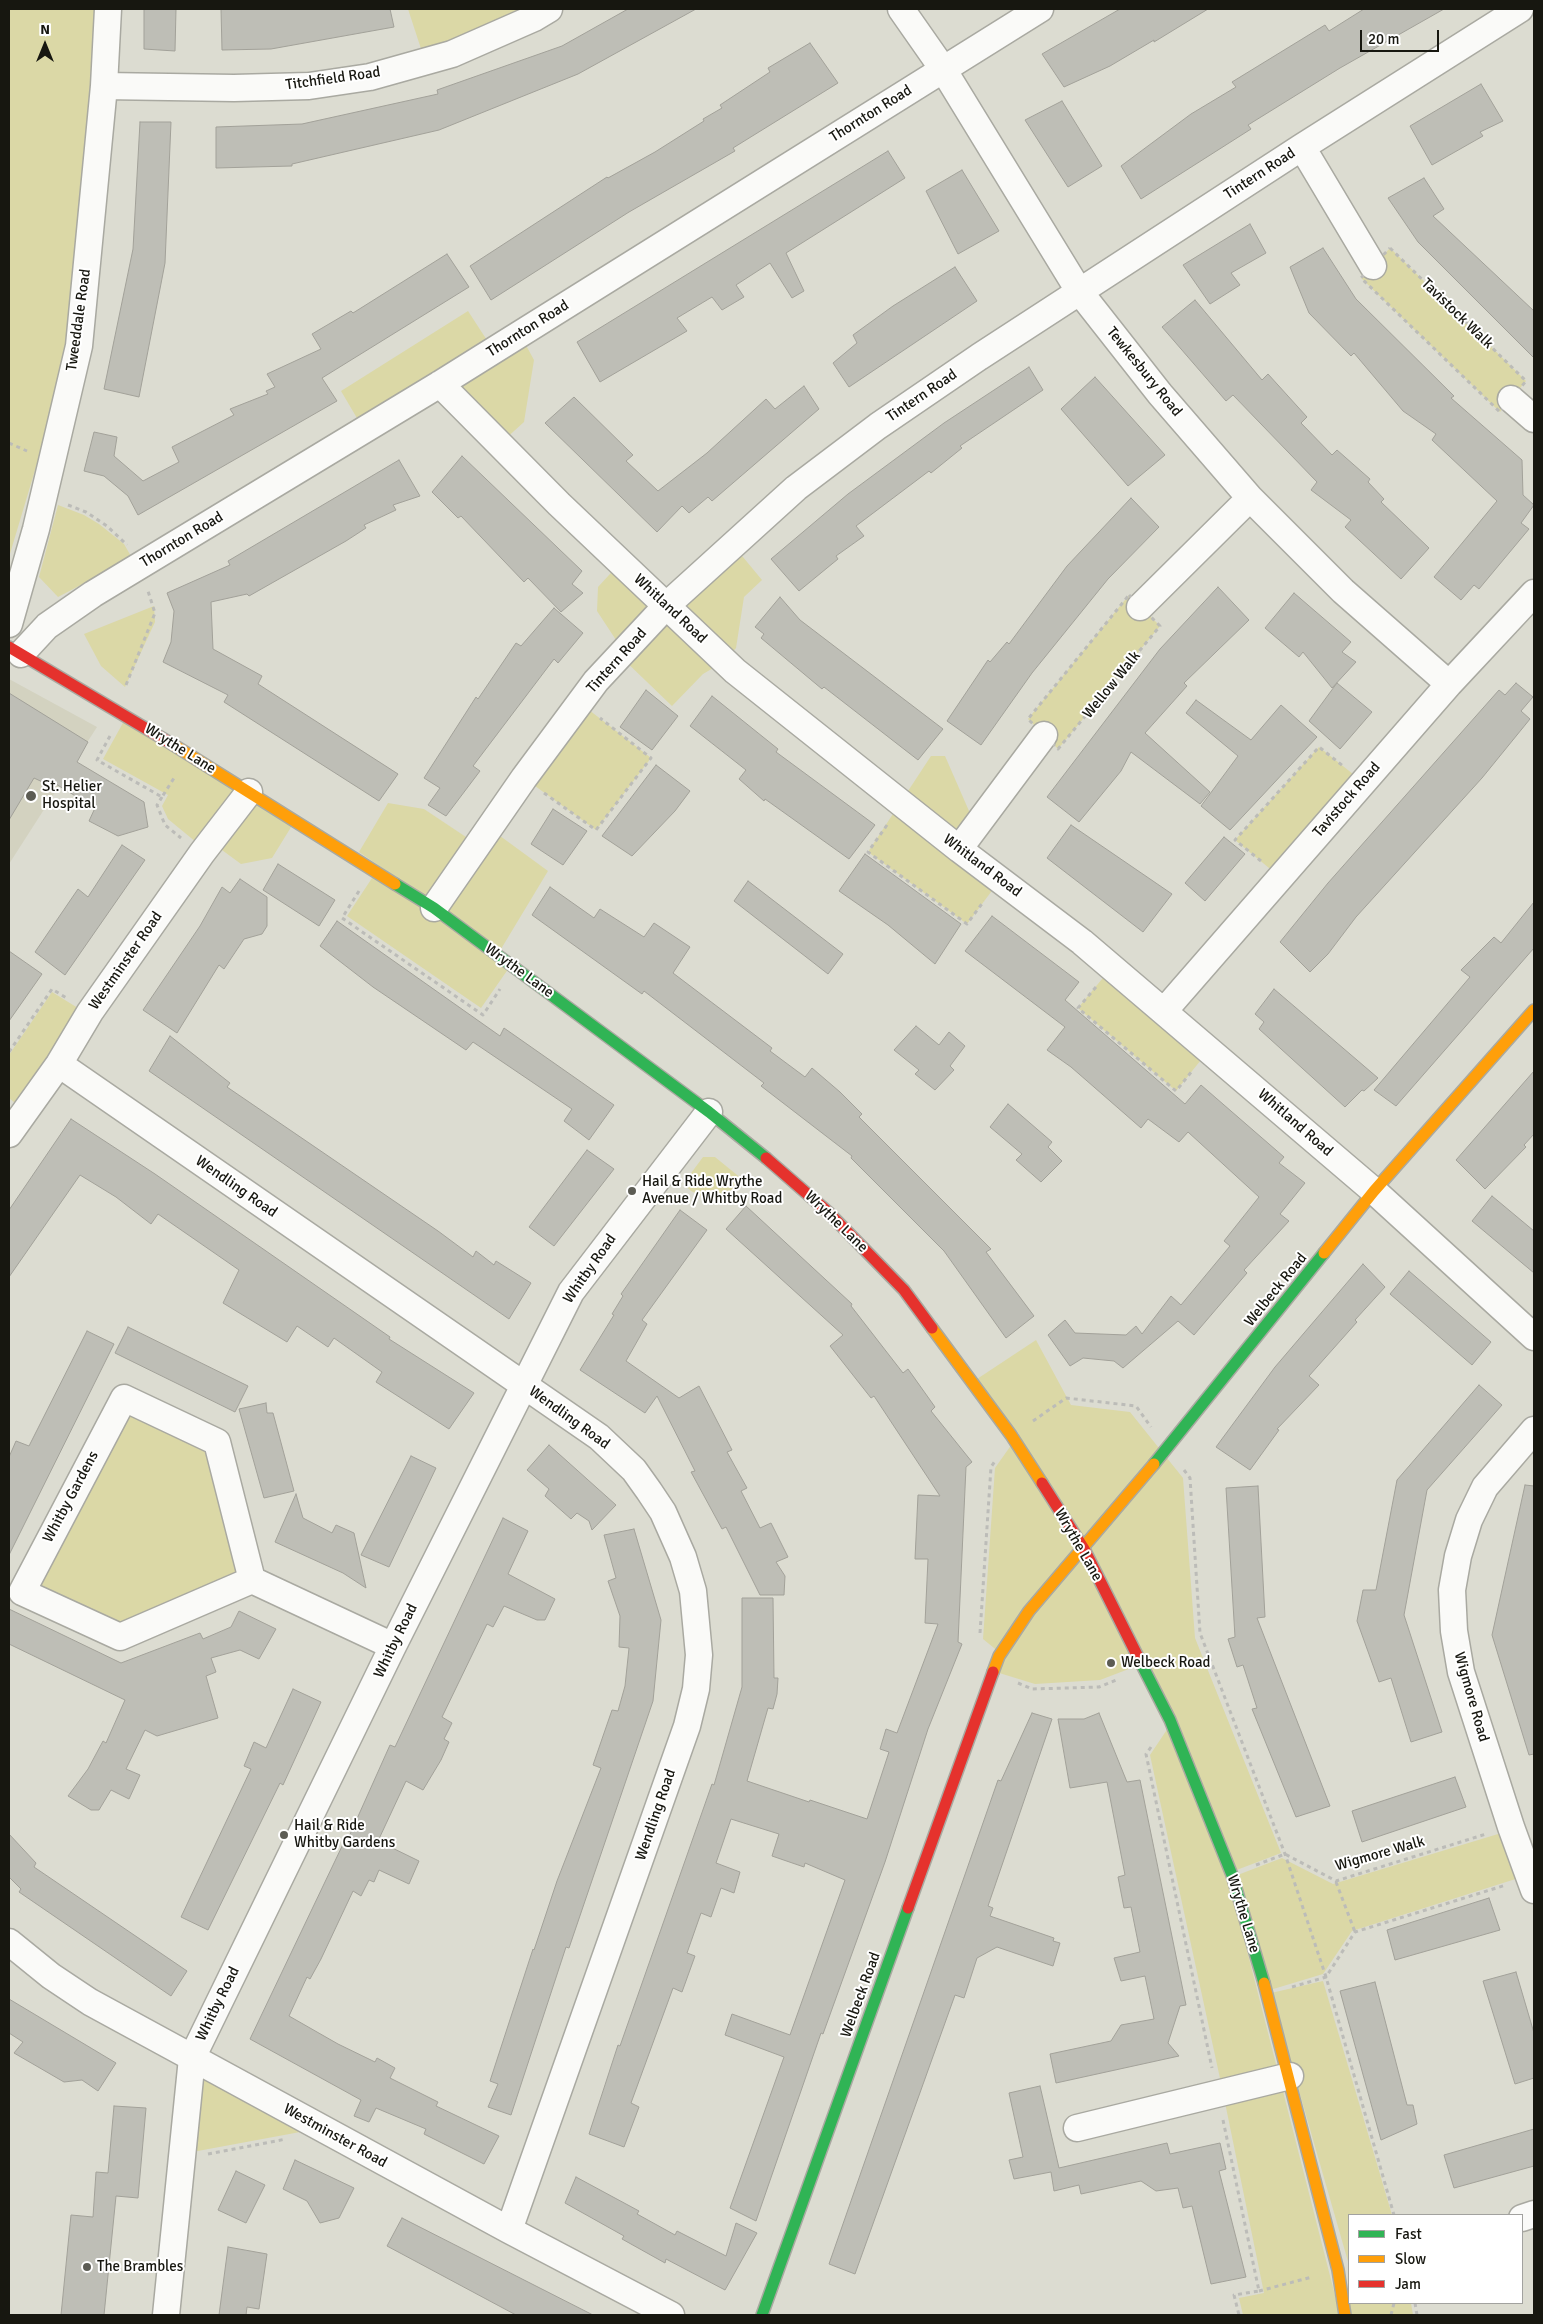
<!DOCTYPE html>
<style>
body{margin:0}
#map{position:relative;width:1543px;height:2324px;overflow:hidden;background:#dcdcd1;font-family:Signika,sans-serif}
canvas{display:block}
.frame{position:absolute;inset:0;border:10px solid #171710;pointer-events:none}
.legend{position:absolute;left:1348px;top:2214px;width:175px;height:90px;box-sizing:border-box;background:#fff;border:1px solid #a2a29f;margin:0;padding:6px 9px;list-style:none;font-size:15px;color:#171710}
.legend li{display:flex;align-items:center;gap:10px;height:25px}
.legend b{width:25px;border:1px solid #a2a29f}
.north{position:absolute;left:20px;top:20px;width:50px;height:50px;-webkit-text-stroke:4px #fff;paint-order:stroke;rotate:0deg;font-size:14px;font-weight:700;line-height:20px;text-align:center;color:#171710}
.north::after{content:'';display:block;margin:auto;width:18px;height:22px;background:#171710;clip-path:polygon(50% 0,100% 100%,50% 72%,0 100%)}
.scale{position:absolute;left:1360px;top:30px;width:79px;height:22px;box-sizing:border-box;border:2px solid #171710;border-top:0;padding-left:6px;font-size:15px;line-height:18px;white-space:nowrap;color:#171710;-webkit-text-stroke:4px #fff;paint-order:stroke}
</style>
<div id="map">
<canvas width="1543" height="2324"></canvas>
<div class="frame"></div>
<ul class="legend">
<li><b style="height:6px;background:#30b455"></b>Fast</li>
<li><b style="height:6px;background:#ff9f0a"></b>Slow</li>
<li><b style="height:6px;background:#e5322d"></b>Jam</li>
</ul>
<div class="north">N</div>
<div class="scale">20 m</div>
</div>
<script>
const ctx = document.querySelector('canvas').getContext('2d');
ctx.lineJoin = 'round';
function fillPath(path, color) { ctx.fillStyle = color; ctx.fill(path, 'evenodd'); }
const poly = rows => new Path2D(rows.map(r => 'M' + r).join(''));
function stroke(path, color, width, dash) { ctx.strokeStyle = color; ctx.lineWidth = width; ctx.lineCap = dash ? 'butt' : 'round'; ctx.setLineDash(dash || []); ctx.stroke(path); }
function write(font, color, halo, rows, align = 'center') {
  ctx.font = font + ' Signika,sans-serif'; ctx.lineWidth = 4; ctx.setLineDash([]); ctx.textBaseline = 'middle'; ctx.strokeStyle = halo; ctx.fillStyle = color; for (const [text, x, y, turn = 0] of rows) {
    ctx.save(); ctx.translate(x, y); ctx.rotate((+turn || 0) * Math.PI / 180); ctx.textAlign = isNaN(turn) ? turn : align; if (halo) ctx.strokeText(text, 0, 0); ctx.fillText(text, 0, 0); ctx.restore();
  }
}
fillPath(poly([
 [9,679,97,727,9,864]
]), '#d3d2c0');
fillPath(poly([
 [9,9,100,9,73,324,56,400,9,557],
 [408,9,530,9,425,61],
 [1390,248,1526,381,1500,412,1361,278],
 [468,311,494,351,364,430,341,391],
 [522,338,534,360,524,422,503,441,449,384],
 [58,505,84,515,99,524,124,544,132,558,58,597,39,577],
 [733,545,762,580,744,597,736,648,725,661,703,674,672,706,620,656,626,648,616,640,597,611,598,587,620,563,667,605],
 [1129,595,1160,626,1058,749,1028,719],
 [154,606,155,622,125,687,101,666,84,634],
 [580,703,651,758,596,830,524,778],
 [124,721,293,824,272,858,241,864,207,839,202,847,168,819,162,806,168,795,103,759],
 [1319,747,1363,782,1280,877,1235,840],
 [931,756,945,756,976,827,960,849,1000,880,967,924,868,852],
 [388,803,424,809,484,849,496,833,548,871,501,949,359,852],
 [374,875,511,965,481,1008,347,916],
 [1112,967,1209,1050,1176,1091,1078,1008],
 [52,992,86,1013,21,1108,9,1098,9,1055],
 [703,1157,715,1157,742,1179,737,1186,720,1198,701,1196,691,1191,683,1184],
 [1036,1340,1071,1405,1130,1412,1183,1478,1195,1638,1281,1853,1234,1871,1147,1662,1100,1680,1035,1684,996,1672,1005,1657,983,1639,995,1468,1019,1434,977,1379],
 [124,1398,217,1442,252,1580,120,1637,22,1592],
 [1168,1728,1228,1876,1340,2315,1243,2315,1239,2298,1264,2293,1221,2083,1150,1755],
 [1508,1831,1525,1876,1352,1931,1323,1974,1270,1990,1235,1876,1282,1858,1333,1884],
 [1323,1981,1392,2215,1349,2215,1349,2265,1271,1993],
 [195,2067,311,2130,187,2153],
 [1349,2303,1411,2303,1413,2315,1351,2315]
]), '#dbd8a6');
const building = poly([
 [144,9,176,9,175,51,144,49,144,9],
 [221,9,390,9,394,27,271,49,222,50,221,9],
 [628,9,696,9,578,74,439,130,292,164,292,166,216,168,216,127,302,124,438,94,437,90,562,46,628,9],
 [1120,9,1208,9,1154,42,1154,40,1110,66,1064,87,1042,54,1120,9],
 [1364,9,1444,9,1340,68,1248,125,1251,129,1141,199,1121,166,1191,114,1236,87,1232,82,1325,25,1329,31,1364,9],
 [810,43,838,83,733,148,735,151,629,212,491,300,470,266,607,177,608,178,655,152,704,121,703,119,722,108,720,105,770,72,768,68,810,43],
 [1481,84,1503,121,1480,132,1483,136,1432,165,1410,126,1481,84],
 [1062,101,1102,166,1068,187,1025,120,1062,101],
 [140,122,171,122,165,263,139,397,104,389,133,249,140,122],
 [888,151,905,178,786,253,804,291,792,298,770,263,736,285,744,297,722,310,712,297,677,318,687,331,600,382,577,342,888,151],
 [962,170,999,231,958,254,926,191,962,170],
 [1424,178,1444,209,1433,216,1534,311,1534,358,1418,242,1388,198,1424,178],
 [1250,224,1266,253,1231,273,1240,285,1210,304,1183,265,1250,224],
 [1323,248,1356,299,1454,396,1451,398,1522,460,1523,495,1534,505,1521,523,1529,529,1479,589,1474,585,1461,600,1434,577,1497,501,1432,440,1436,434,1403,411,1354,353,1351,356,1309,313,1290,267,1323,248],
 [447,254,469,287,322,378,337,401,138,515,128,496,104,476,84,471,94,432,117,437,114,456,143,481,179,462,172,447,234,415,230,409,268,394,266,391,275,387,267,374,321,349,312,334,351,311,353,313,447,254],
 [955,267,977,301,849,387,833,363,857,343,853,335,893,306,955,267],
 [1195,300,1262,380,1268,374,1307,417,1301,423,1332,455,1337,450,1370,479,1368,482,1384,499,1381,502,1429,548,1401,579,1345,527,1351,520,1311,490,1317,482,1233,395,1226,401,1162,327,1195,300],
 [1029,367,1043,390,960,446,962,448,931,473,929,471,856,526,864,536,836,556,838,559,799,591,771,559,848,494,944,423,1029,367],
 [1095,377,1165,455,1128,486,1061,409,1095,377],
 [804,386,819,409,712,501,708,497,689,513,682,506,657,532,545,423,574,397,633,455,626,461,658,491,707,453,766,399,775,409,804,386],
 [462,456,582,571,572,584,583,593,561,612,528,578,524,582,461,516,458,518,432,492,462,456],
 [399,460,420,496,393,505,396,510,364,525,366,528,346,541,249,596,247,594,211,602,213,649,262,676,258,684,398,774,379,801,224,702,228,695,163,662,171,642,174,611,167,593,230,565,228,561,399,460],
 [1131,498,1159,527,1108,579,1032,673,981,745,947,721,988,660,990,662,1007,642,1009,644,1067,566,1131,498],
 [1218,587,1249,620,1184,683,1187,686,1145,733,1210,792,1200,804,1131,752,1121,771,1079,822,1047,797,1160,649,1218,587],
 [1294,593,1351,642,1342,652,1356,662,1332,688,1303,652,1299,657,1265,628,1294,593],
 [780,597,800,620,943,729,918,760,824,687,822,689,761,638,764,634,755,627,780,597],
 [554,608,583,633,558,663,554,659,473,766,480,771,446,816,428,805,440,788,424,778,476,697,478,699,516,643,521,646,554,608],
 [1337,683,1372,712,1340,749,1309,721,1337,683],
 [1516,683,1533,697,1521,711,1530,719,1482,778,1356,917,1328,954,1310,972,1280,942,1328,883,1499,690,1505,695,1516,683],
 [646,690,678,716,652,750,620,727,646,690],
 [9,693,88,742,77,762,144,802,148,827,118,836,89,821,95,808,51,781,49,785,34,778,9,820,9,693],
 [712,696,778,749,776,752,875,825,849,859,765,799,764,801,739,779,746,770,690,726,712,696],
 [1196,700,1251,740,1281,705,1317,737,1230,830,1201,806,1238,756,1186,713,1196,700],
 [656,765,690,791,675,811,632,856,602,836,656,765],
 [553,809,587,831,563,865,531,844,553,809],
 [1071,825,1172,894,1143,932,1047,858,1071,825],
 [1224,837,1245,854,1205,901,1185,883,1224,837],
 [122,845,145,860,65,975,35,952,78,889,88,897,122,845],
 [865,854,961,924,935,964,888,925,839,891,865,854],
 [278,864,335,900,319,926,263,890,278,864],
 [240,879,267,897,267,926,262,934,244,939,224,969,219,965,177,1033,143,1010,200,926,222,887,230,893,240,879],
 [748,881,843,954,828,974,734,901,748,881],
 [550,887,594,918,600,909,644,937,654,923,690,947,673,973,772,1048,770,1051,805,1077,812,1068,840,1092,862,1114,859,1117,991,1249,986,1252,1034,1316,1006,1338,944,1251,851,1158,852,1156,761,1086,764,1083,644,991,642,994,532,915,550,887],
 [1534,902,1534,948,1396,1106,1374,1090,1470,977,1461,970,1494,937,1501,943,1534,902],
 [992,916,1079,982,1065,1000,1185,1104,1201,1085,1284,1157,1279,1163,1305,1183,1280,1214,1289,1221,1244,1270,1247,1273,1194,1335,1178,1321,1123,1368,1114,1361,1083,1358,1070,1366,1048,1335,1065,1320,1075,1333,1126,1335,1136,1326,1142,1334,1171,1296,1181,1305,1230,1246,1224,1241,1259,1197,1188,1132,1179,1142,1148,1119,1141,1128,1071,1067,1047,1050,1065,1027,965,951,992,916],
 [337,921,500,1036,504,1028,614,1105,589,1140,564,1121,572,1109,473,1042,466,1050,373,987,320,946,337,921],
 [9,951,42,974,9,1021,9,951],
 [1274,989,1378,1078,1364,1091,1362,1090,1345,1107,1259,1029,1264,1022,1255,1014,1274,989],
 [916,1026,939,1045,949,1032,965,1046,950,1066,954,1070,935,1090,915,1074,919,1070,894,1050,916,1026],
 [170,1036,230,1083,227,1087,438,1231,473,1257,476,1251,494,1265,496,1261,531,1283,509,1319,149,1071,170,1036],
 [1534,1071,1534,1134,1524,1145,1526,1147,1485,1189,1456,1160,1534,1071],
 [1008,1104,1052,1142,1048,1147,1062,1161,1041,1182,1016,1160,1022,1154,990,1127,1008,1104],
 [71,1119,155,1174,390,1337,389,1339,474,1393,449,1429,376,1382,382,1372,334,1338,328,1347,297,1326,287,1342,223,1303,239,1270,158,1214,151,1224,116,1197,80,1175,9,1277,9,1210,71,1119],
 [587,1150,614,1169,554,1246,529,1227,587,1150],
 [1492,1196,1534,1231,1534,1273,1472,1221,1492,1196],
 [746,1206,852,1304,851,1306,903,1373,908,1369,935,1407,931,1411,972,1462,966,1467,958,1642,962,1644,928,1729,885,1862,823,2034,821,2033,756,2221,730,2208,784,2057,725,2035,732,2014,790,2035,845,1880,805,1863,804,1867,772,1856,779,1834,731,1819,716,1863,740,1872,734,1893,721,1888,711,1917,701,1913,687,1953,695,1956,682,1992,673,1988,631,2103,639,2107,624,2147,589,2134,618,2045,620,2046,712,1784,714,1785,742,1687,742,1598,773,1598,774,1678,778,1678,777,1694,773,1709,768,1708,747,1781,809,1802,810,1800,867,1819,889,1752,880,1749,886,1729,897,1733,938,1624,925,1623,928,1559,915,1559,918,1495,940,1496,874,1396,871,1398,830,1346,843,1335,726,1229,746,1206],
 [680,1210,707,1230,642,1320,647,1324,626,1361,679,1398,699,1386,732,1450,727,1452,747,1488,741,1491,760,1528,771,1523,788,1557,776,1562,785,1576,784,1595,760,1595,726,1527,722,1529,691,1472,695,1471,657,1396,645,1413,580,1370,614,1315,612,1314,623,1296,621,1294,680,1210],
 [1363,1264,1385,1287,1355,1320,1357,1322,1309,1376,1319,1385,1277,1429,1279,1430,1250,1470,1216,1447,1275,1367,1363,1264],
 [1409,1271,1491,1342,1472,1365,1390,1294,1409,1271],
 [128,1327,248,1386,235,1412,115,1353,128,1327],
 [87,1331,114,1344,9,1555,9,1457,16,1441,29,1446,87,1331],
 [1479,1385,1502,1405,1427,1490,1404,1615,1442,1732,1411,1742,1391,1678,1379,1682,1357,1621,1363,1590,1376,1590,1397,1480,1479,1385],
 [266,1403,267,1413,273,1413,294,1491,264,1498,239,1409,266,1403],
 [549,1445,616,1505,592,1530,589,1521,577,1513,571,1519,545,1496,549,1489,527,1470,549,1445],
 [411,1456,436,1468,389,1567,361,1555,411,1456],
 [1525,1485,1534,1486,1534,1754,1529,1755,1492,1635,1525,1485],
 [1258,1486,1265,1617,1257,1618,1330,1806,1296,1817,1252,1709,1257,1708,1243,1665,1237,1667,1228,1639,1235,1637,1226,1488,1258,1486],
 [296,1494,303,1518,332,1533,336,1525,354,1533,366,1588,343,1573,275,1542,296,1494],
 [503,1518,528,1531,508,1574,555,1599,545,1620,537,1620,504,1606,493,1627,487,1624,442,1717,452,1723,444,1739,449,1742,441,1760,423,1790,406,1781,378,1841,419,1861,409,1884,379,1870,374,1882,369,1880,361,1896,353,1891,321,1959,310,1979,307,1977,289,2016,338,2044,375,2062,377,2058,395,2068,390,2078,438,2102,436,2106,499,2136,484,2164,424,2134,426,2129,376,2108,369,2122,354,2116,361,2100,250,2039,345,1840,347,1841,390,1745,395,1747,503,1518],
 [634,1529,661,1620,653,1701,569,1948,566,1947,511,2115,488,2107,498,2084,490,2081,533,1949,534,1950,557,1881,601,1768,593,1765,612,1710,618,1711,625,1686,629,1648,619,1647,620,1616,608,1581,616,1578,604,1535,634,1529],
 [9,1609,121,1663,200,1633,203,1639,231,1627,239,1611,276,1629,259,1659,240,1650,211,1658,216,1672,206,1676,218,1718,157,1736,145,1730,126,1769,140,1775,129,1799,111,1790,99,1810,91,1810,68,1796,88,1769,103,1741,106,1743,125,1700,9,1644,9,1609],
 [293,1689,321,1702,283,1785,280,1783,208,1930,181,1917,251,1769,244,1766,254,1742,266,1748,293,1689],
 [1032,1713,1052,1719,988,1906,993,1908,990,1916,1054,1938,1053,1941,1060,1943,1053,1966,997,1947,977,1958,964,1998,955,1995,855,2274,829,2264,998,1780,1001,1781,1032,1713],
 [1099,1713,1127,1782,1140,1780,1186,2005,1180,2006,1168,2043,1179,2056,1056,2083,1050,2054,1111,2041,1121,2025,1154,2019,1145,1976,1121,1981,1114,1958,1140,1952,1131,1907,1124,1908,1118,1877,1125,1875,1107,1782,1070,1788,1058,1719,1084,1719,1099,1713],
 [1455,1777,1466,1807,1362,1842,1352,1811,1455,1777],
 [9,1834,36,1863,34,1867,187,1971,171,1996,19,1892,21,1889,9,1877,9,1834],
 [1489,1898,1500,1930,1395,1960,1387,1930,1489,1898],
 [1516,1972,1534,2033,1534,2078,1515,2084,1483,1981,1516,1972],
 [1375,1982,1407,2105,1413,2105,1417,2124,1381,2140,1340,1991,1375,1982],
 [9,1999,116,2063,98,2091,82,2080,64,2082,14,2053,23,2042,9,2033,9,1999],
 [1040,2086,1059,2168,1167,2143,1170,2154,1220,2143,1226,2169,1219,2171,1246,2277,1211,2284,1192,2206,1183,2208,1178,2188,1156,2191,1141,2181,1081,2194,1079,2185,1054,2191,1051,2172,1014,2179,1009,2160,1023,2157,1009,2093,1040,2086],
 [114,2106,146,2108,138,2198,116,2196,104,2315,61,2315,71,2215,93,2217,96,2172,108,2173,114,2106],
 [1534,2129,1534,2166,1454,2188,1444,2155,1534,2129],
 [295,2160,354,2188,339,2218,320,2223,307,2201,283,2189,295,2160],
 [236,2171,265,2185,246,2223,218,2210,236,2171],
 [576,2177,639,2211,637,2214,675,2235,677,2231,726,2256,736,2223,757,2233,725,2290,666,2259,665,2263,622,2239,624,2236,565,2203,576,2177],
 [402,2218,593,2315,516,2315,387,2246,402,2218],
 [228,2247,267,2254,259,2309,247,2307,246,2315,219,2315,228,2247]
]);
fillPath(building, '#bebeb6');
stroke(building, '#a2a199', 1);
const street = poly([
 [901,9,943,69,1079,291,1160,394,1250,498,1343,591,1449,684],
 [104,86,234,88,309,86,370,77,452,54,534,18,549,9],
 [1302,147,1373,266],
 [440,384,559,504,735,671,959,849,1082,942,1374,1191,1534,1337],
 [1511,399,1534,419],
 [1140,607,1250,498],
 [9,624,36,529,79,346,104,86,108,9],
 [21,654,47,626,93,594,440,384,1040,9],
 [959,849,1044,735],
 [434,908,524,778,596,681,667,605,796,488,878,426,979,357,1302,147,1520,9],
 [1164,1011,1449,684,1534,593],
 [59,1064,599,1437,634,1470,649,1491,663,1512,683,1557,693,1591,699,1655,696,1689,687,1726,509,2230],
 [9,1134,59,1064,90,1012,202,853,249,792],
 [1534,1430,1485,1487,1469,1520,1458,1556,1452,1590,1454,1631,1461,1672,1511,1827,1534,1890],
 [252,1580,217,1442,124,1398,22,1592,120,1637,252,1580,393,1646],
 [9,1942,51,1976,90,2002,509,2230,671,2315],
 [1077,2128,1290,2076],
 [1522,2218,1534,2214],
 [166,2315,192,2058,393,1646,571,1292,709,1112]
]);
const fast = poly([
 [395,884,434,908,709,1112,766,1158],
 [1154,1464,1324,1253],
 [1140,1661,1170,1720,1232,1875,1264,1983],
 [762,2315,908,1908]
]);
const slow = poly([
 [172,744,395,884],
 [1324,1253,1374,1191,1534,1010],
 [932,1328,1011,1435,1042,1483],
 [993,1672,999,1656,1029,1611,1154,1464],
 [1264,1983,1338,2270,1345,2315]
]);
const jam = poly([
 [9,647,172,744],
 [766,1158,828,1212,904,1290,932,1328],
 [1042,1483,1084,1549,1140,1661],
 [908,1908,993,1672]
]);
stroke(street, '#a9a9a1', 29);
stroke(fast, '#a9a9a1', 14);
stroke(slow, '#a9a9a1', 14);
stroke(jam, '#a9a9a1', 14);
stroke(poly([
 [1390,248,1526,381,1500,412,1361,278,1390,248],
 [9,443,27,451],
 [68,505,86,512,107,526,127,545],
 [1129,595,1160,626,1058,749,1028,719,1129,595],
 [126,685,155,613,148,591],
 [110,736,97,760,162,797,174,778],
 [544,793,596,830,651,758,600,718],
 [162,797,157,805,165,825,181,838],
 [887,825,868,852,967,924,984,901],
 [1261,861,1235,840,1319,747,1343,766],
 [359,891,342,918,483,1015,500,989],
 [1096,987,1078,1008,1176,1091,1192,1071],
 [9,1052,52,989,68,999],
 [1033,1421,1066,1398,1136,1406,1151,1427],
 [1184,1470,1190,1478,1200,1633,1285,1854,1326,1977,1394,2215],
 [980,1633,991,1467,995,1461],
 [1018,1683,1032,1689,1099,1687,1119,1679],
 [1151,1747,1146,1754,1212,2068],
 [1256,1865,1285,1854,1336,1881,1486,1834],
 [1336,1882,1355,1932],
 [1292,1987,1326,1977,1355,1932,1506,1885],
 [1223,2120,1259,2291,1234,2295,1239,2315],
 [208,2154,286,2139],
 [1259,2291,1312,2277],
 [1415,2303,1417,2315],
 [1391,2315,1394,2303]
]), '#bcbcb8', 3, [4, 4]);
stroke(street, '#fafaf8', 26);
stroke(fast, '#30b455', 11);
stroke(slow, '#ff9f0a', 11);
stroke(jam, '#e5322d', 11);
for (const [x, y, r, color] of [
 [31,796,6,"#5c5c54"],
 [632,1191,5,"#5c5c54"],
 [1111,1663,5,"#5c5c54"],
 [284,1835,5,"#5c5c54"],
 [87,2267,5,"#5c5c54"]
]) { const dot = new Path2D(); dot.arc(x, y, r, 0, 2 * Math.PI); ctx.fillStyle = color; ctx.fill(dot); stroke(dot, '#fff', 2); }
write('15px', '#171710', '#fff', [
 ["Titchfield Road",333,79,-8],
 ["Thornton Road",871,114,-32],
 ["Tintern Road",1260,174,-33],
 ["Tavistock Walk",1457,314,44],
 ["Tweeddale Road",79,320,-82],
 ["Thornton Road",528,329,-32],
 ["Tewkesbury Road",1144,372,51],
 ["Tintern Road",922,396,-34],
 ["Thornton Road",182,540,-31],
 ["Whitland Road",670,609,43],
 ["Tintern Road",617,661,-48],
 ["Wellow Walk",1112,685,-51],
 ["Wrythe Lane",180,749,32],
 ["Tavistock Road",1347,800,-49],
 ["Whitland Road",982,866,37],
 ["Westminster Road",126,961,-55],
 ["Wrythe Lane",519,971,36],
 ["Whitland Road",1295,1123,41],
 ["Wendling Road",236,1187,35],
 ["Wrythe Lane",836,1222,44],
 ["Whitby Road",590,1269,-55],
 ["Welbeck Road",1276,1290,-51],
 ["Wendling Road",569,1418,36],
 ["Whitby Gardens",71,1497,-62],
 ["Wrythe Lane",1078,1545,60],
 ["Whitby Road",396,1641,-64],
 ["Wigmore Road",1471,1697,74],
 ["Wendling Road",656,1815,-71],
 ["Wigmore Walk",1380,1854,-16],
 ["Wrythe Lane",1243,1914,73],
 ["Welbeck Road",861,1995,-70],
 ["Whitby Road",218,2004,-64],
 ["Westminster Road",335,2136,29]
]);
write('15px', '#171710', '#fff', [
 ["St. Helier",42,787],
 ["Hospital",42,804],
 ["Hail & Ride Wrythe",642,1182],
 ["Avenue / Whitby Road",642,1199],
 ["Welbeck Road",1121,1663],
 ["Hail & Ride",294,1826],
 ["Whitby Gardens",294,1843],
 ["The Brambles",97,2267]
], 'left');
</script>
